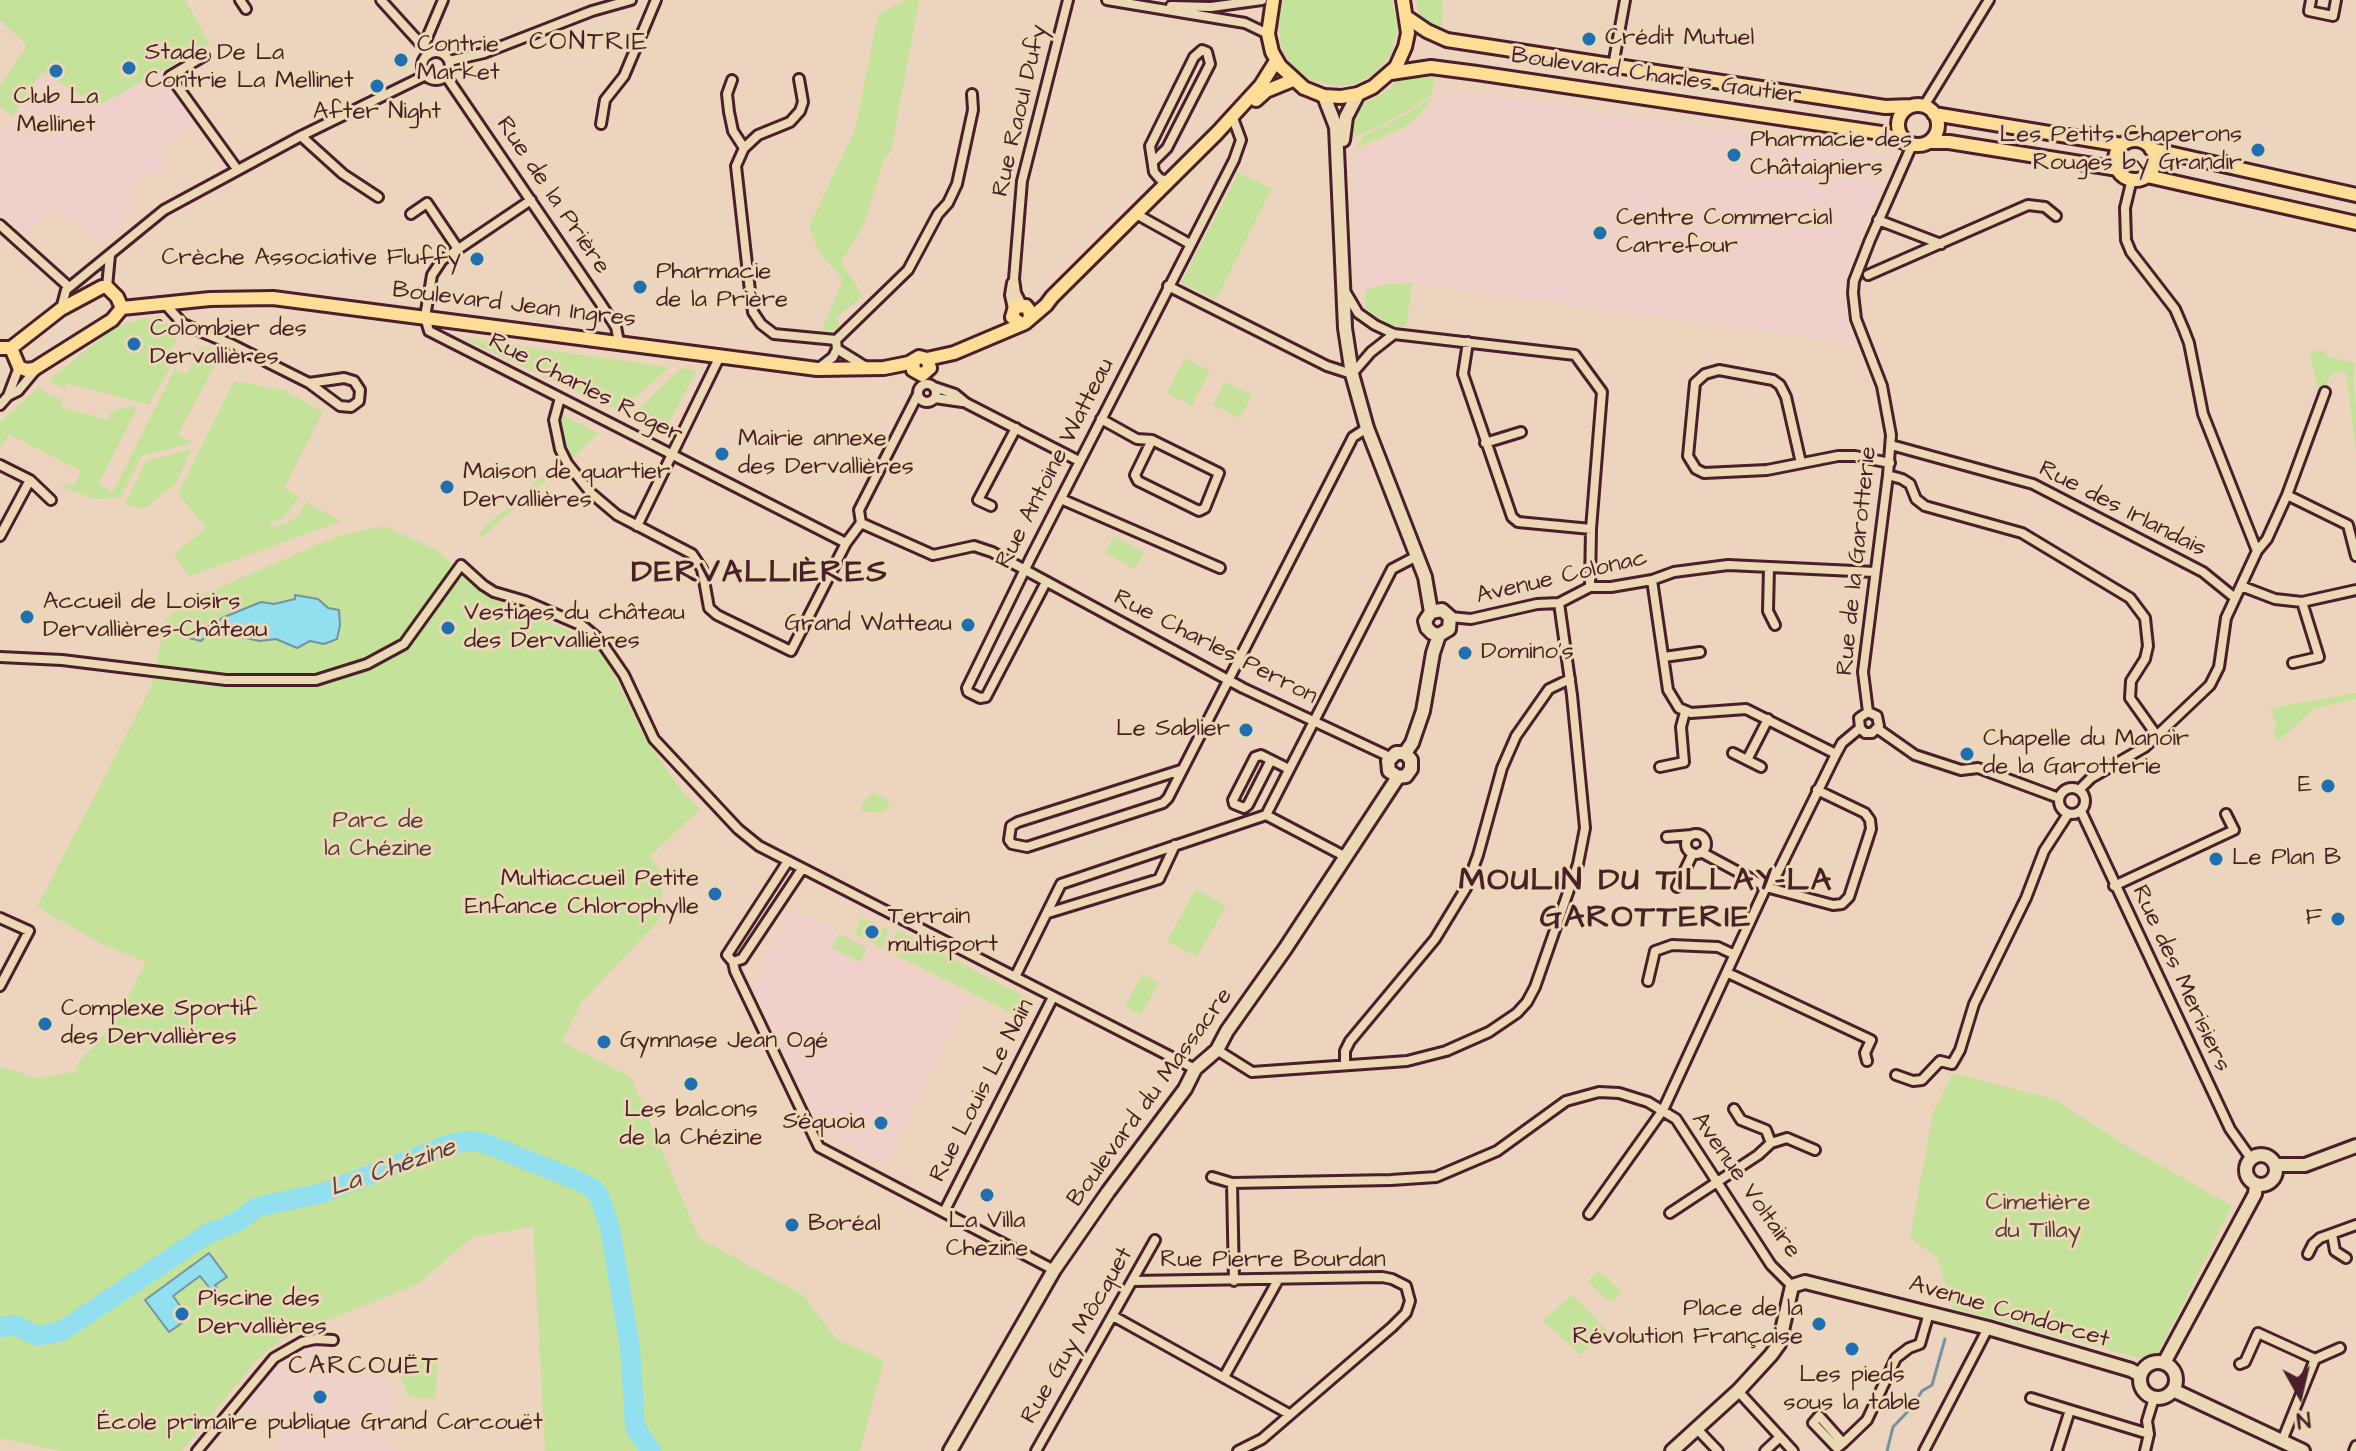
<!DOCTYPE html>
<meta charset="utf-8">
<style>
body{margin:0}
#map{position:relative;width:2356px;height:1451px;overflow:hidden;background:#edd4bf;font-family:"Architects Daughter",sans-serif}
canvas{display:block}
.north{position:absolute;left:2260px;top:1355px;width:80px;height:80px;-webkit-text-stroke:6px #ebd8b5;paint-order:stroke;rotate:172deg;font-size:22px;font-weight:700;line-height:32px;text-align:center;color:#4a1f2b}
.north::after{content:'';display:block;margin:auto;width:28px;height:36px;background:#4a1f2b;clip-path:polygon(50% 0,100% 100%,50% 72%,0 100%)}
</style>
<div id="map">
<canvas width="2356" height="1451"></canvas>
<div class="north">N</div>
</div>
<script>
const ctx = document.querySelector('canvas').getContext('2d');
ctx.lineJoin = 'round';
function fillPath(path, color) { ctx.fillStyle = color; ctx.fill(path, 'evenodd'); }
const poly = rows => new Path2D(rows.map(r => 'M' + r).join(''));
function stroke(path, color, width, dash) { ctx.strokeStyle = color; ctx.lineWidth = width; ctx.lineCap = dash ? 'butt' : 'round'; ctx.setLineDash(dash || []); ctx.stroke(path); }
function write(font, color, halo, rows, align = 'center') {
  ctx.font = font + ' "Architects Daughter",sans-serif'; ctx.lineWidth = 6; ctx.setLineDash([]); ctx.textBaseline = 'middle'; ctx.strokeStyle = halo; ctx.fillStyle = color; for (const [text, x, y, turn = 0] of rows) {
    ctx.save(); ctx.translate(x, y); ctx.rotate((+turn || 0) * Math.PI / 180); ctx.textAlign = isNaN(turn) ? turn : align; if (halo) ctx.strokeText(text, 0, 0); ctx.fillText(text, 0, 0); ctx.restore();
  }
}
fillPath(poly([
 [163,69,198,120,160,149,167,165,156,176,141,172,125,219,102,243,64,213,50,210,45,212,26,236,0,209,0,138,42,71,98,106],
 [1446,91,1472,96,1487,94,1881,155,1875,200,1840,281,1845,317,1856,344,1412,282,1355,288,1356,151,1384,143,1407,131,1423,118],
 [792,908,968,997,886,1163,832,1136,816,1118,753,987],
 [316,1347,321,1355,328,1358,340,1358,349,1352,358,1366,370,1364,379,1366,390,1394,385,1443,398,1451,281,1451,279,1427,265,1426,266,1411,242,1408,281,1361,301,1349]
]), '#f0d0cb');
fillPath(poly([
 [0,0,185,0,210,44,98,106,42,72,13,116,0,107,0,87,27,45,0,20],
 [905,0,919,0,891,151,884,160,864,224,841,262,863,296,836,318,840,326,836,330,826,332,822,330,843,279,818,251,809,226,855,130,878,14],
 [1283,0,1392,0,1398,28,1392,53,1377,72,1355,84,1336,86,1311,80,1296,70,1282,49,1278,24],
 [1416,0,1441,0,1443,11,1441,29,1420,17],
 [1435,74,1431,96,1383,125,1352,138,1355,115,1362,104,1381,95,1404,76],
 [1432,98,1424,110,1403,128,1356,148,1363,136,1384,127],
 [1238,173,1272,188,1216,300,1181,283],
 [1412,283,1406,327,1383,323,1366,310,1365,290,1386,284],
 [147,318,160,320,181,331,164,364,170,367,149,405,67,383,65,389,51,382,50,379,116,326],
 [461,338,669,367,621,412],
 [200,346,222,351,178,435,193,443,141,456,121,497,95,499,62,487,65,482,74,486,81,471,9,434,0,450,0,422,39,387,48,394,63,400,61,407,108,420,110,413,117,409,132,406,137,408,98,484,113,492,175,369,187,374],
 [2325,350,2326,356,2355,363,2353,379,2356,408,2356,452,2346,372,2332,374,2322,389,2317,387,2310,352],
 [1185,358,1210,371,1192,406,1167,393],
 [681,368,697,370,663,433,629,418],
 [234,381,284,390,323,412,284,488,299,497,282,520,269,522,271,527,288,523,298,516,306,502,341,521,188,577,174,554,206,528,178,494],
 [1225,382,1252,395,1240,418,1213,405],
 [558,413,598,433,571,460,564,448],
 [192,449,175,484,144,509,125,504,146,461],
 [553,467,557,471,482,537,478,533],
 [384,526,435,549,492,598,590,639,611,667,643,734,680,789,700,809,650,856,664,876,660,919,581,1003,562,1042,631,1077,699,1238,803,1295,837,1340,884,1360,860,1451,545,1451,533,1226,471,1238,418,1284,281,1339,255,1362,182,1451,62,1451,0,1438,0,1067,38,1078,75,1072,79,1062,115,1022,146,962,100,943,37,907,152,685,165,620,192,599,338,536],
 [1114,536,1144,552,1135,569,1105,553],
 [2356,693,2356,699,2314,709,2278,741,2273,730,2277,724,2270,708],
 [873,792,890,801,884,813,862,811,861,805],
 [1196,889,1226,906,1197,957,1167,941],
 [864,918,888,930,889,933,883,946,880,947,856,934,855,931,861,919],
 [898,930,1035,1002,1025,1020,888,951],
 [839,934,867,948,860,962,832,948],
 [1142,974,1159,982,1141,1015,1125,1006],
 [1953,1073,2056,1100,2128,1147,2232,1206,2157,1355,2140,1358,1952,1308,1938,1258,1910,1238,1933,1113],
 [1599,1270,1622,1292,1611,1303,1588,1282],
 [1572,1295,1607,1330,1580,1355,1543,1321],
 [418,1357,438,1358,435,1399,409,1397,400,1376]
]), '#c4e299');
const water = poly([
 [295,595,318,599,328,608,339,610,340,625,337,639,324,644,310,641,297,648,276,639,260,641,211,631,201,641,181,636,198,632,200,627,215,625,222,618,261,602,274,604,295,599,295,595],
 [209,1253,227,1277,215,1285,217,1288,212,1291,200,1276,173,1296,189,1318,169,1332,145,1300,209,1253]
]);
fillPath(water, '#91dfef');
stroke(water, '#7592a1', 2);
stroke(poly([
 [1887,1451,1893,1427,1912,1407,1922,1391,1932,1385,1945,1339]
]), '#7592a1', 3);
stroke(poly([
 [0,1327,15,1325,37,1336,62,1331,207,1234,239,1221,257,1207,323,1193,450,1144,470,1141,484,1143,579,1181,594,1189,599,1196,610,1228,630,1347,635,1427,651,1451]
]), '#91dfef', 20);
const street = poly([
 [240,0,246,9],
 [381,0,429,53],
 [1107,0,1245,23,1268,34],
 [2311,0,2309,11,2333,16,2336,0],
 [1171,6,1211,7,1262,0],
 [424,45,443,0],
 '422 66a14 14 0 1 1 28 0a14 14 0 1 1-28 0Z',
 [204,56,170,76,237,169],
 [449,61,484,53,592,11,631,0],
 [1613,66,1625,0],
 [446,76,601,304,616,327,619,342],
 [799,79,803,102,800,111,790,122,758,135,744,148,736,166,750,291,753,312,761,324,774,334,836,340],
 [732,80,727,94,729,112,733,131,744,148],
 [1924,106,1989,0],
 [601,124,605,100,624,76,656,0],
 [301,136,343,174,378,197],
 [1153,162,1167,148,1210,64,1207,52,1202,50,1194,57,1150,146,1154,172,1160,179,1169,181],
 [531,200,442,260,432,275,425,317,429,331,846,543],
 [411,214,427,203,458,249],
 [1136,214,1190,244],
 [1878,220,1941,244],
 [0,225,69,287],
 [1868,275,2028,205,2045,207,2056,216],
 [1012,283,1010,295,1013,309],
 [1168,286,1327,366,1352,374,1371,352,1394,334],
 [107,287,110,255],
 [1345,291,1358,313,1375,325,1394,334,1575,355,1602,392,1591,529,1590,587],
 [165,304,183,324,233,345,309,383,340,406,351,407,359,401,360,390,354,381,344,378,309,383],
 [1022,305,1016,293,1014,279,1022,181,1068,0],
 [61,309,66,290,164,210,301,136,426,75],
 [836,340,908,270,938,214,948,203,957,184,973,110,972,94],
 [836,340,837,349,866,367],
 [1468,342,1463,374,1512,517,1518,522,1591,529],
 [819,368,833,357,837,349],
 '918 393a9 9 0 1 1 18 0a9 9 0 1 1-18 0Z',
 [934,387,955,394,966,403,1079,461],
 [8,396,19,367],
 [560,398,554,420,560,449,567,463,591,493,617,515,692,554,702,569,709,608,717,615,791,651,846,543,861,523,933,555,974,546,992,552,1243,688,1390,757],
 [935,398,962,402],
 [0,405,8,396,18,391,38,367],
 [1101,419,1137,439,1152,440,1219,473,1205,508,1199,511,1138,481,1135,475,1152,440],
 [1485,443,1521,432],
 [1891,445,2033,484,2203,572,2235,598],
 [1801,463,1786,397,1780,385,1773,380,1719,370,1705,374,1695,383,1688,456,1696,469,1704,473,1767,470,1838,456,1855,456,1890,463],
 [0,465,30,480,51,500],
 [1888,475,1902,479,1910,484,1916,499,1925,506,2022,533,2130,598,2145,618,2148,646,2145,659,2131,681,2130,698,2157,736],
 [2287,495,2348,525,2356,556],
 [1061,499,1220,568],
 [991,506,978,500,1016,428],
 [861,523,859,510,918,394],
 [637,526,720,356],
 [0,536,30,480],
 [2257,551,2267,539,2287,495,2325,392],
 [1769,567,1768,611,1775,625],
 [1652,580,1668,690,1679,708,1691,713,1746,709,1836,754],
 [1046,582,986,697,980,698,968,692,967,688,1030,559,1234,160,1241,140,1234,121],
 [2241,586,2275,599,2302,602,2356,590],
 [1450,617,1471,619,1537,604,1559,603,1590,587,1611,587,1652,580,1674,572,1728,565,1875,572],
 [0,657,62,660,226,680,316,680,367,664,404,644,461,565,483,585,494,592,525,601,583,626,600,640,624,675,654,739,738,829,759,846,1195,1069],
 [1664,657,1700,652],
 [2293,663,2319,657,2302,602],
 [1868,712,1863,672,1888,475,1891,435,1882,386,1856,319,1853,293,1854,281,1870,240,1912,145],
 [1860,728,1865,733,1872,733,1879,726,1877,716,1868,712],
 [1860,728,1859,718,1868,712],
 [1878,729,1915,755,1961,770,1978,768,2059,798],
 [1733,753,1761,767],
 [1271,760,1248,805,1244,808,1234,804,1233,800,1255,757,1261,755,1289,769],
 [1747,760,1768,719],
 [1660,767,1684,762,1681,727,1685,712],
 [1181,770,1018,822,1011,826,1009,840,1012,844,1027,847,1163,803,1168,798,1353,437,1367,428],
 '2059 801a13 13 0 1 1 26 0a13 13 0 1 1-26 0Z',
 [2079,790,2091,778,2145,747,2210,685,2219,667,2226,618,2257,551,2203,414,2189,343,2184,330,2175,309,2131,252,2126,240,2125,208,2132,179],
 [2081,811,2230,1129,2252,1160],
 [1266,815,1346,857],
 '1686 844a10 10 0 1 1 20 0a10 10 0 1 1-20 0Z',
 [1667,837,1692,835],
 [1701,852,1766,887,1833,905,1842,904,1849,897,1871,829,1870,820,1865,813,1817,790],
 [788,861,727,955,733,962,735,971,819,1147,1054,1270],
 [2114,886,2234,830,2226,814],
 [1677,887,1693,853],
 [1048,913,1159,879,1175,845],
 [0,918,29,931,0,986],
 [733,962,742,959,802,869],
 [1728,973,1871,1040,1865,1053,1867,1061],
 [1015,977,1061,884,1266,815,1392,569,1417,556],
 [1648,981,1655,951,1672,945,1718,947,1733,954],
 [1217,1050,1252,1072,1407,1061,1446,1051,1489,1032,1517,1013,1527,1002,1535,987,1578,864,1585,828,1572,695,1559,603],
 [1345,1065,1345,1051,1350,1041,1435,939,1466,888,1478,855,1502,768,1516,736,1549,689,1570,679],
 [1896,1075,1913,1081,1922,1080,1940,1061,1952,1064,1960,1050,1974,1004,2026,898,2044,851,2068,814],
 [1734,1109,1741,1120,1766,1130,1771,1143],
 [1212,1177,1232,1183],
 [944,1212,1053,997],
 [1670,1213,1758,1155,1771,1143,1787,1138,1815,1150],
 [1589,1214,1663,1110,1766,887,1777,874,1836,754,1842,743,1860,728],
 [2332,1234,2335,1251,2346,1258],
 [2308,1254,2313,1244,2320,1238,2356,1225],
 [1133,1281,1382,1277,1392,1279,1406,1286,1410,1301,1406,1313,1392,1327,1262,1439,1238,1451],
 [1234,1281,1232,1183,1391,1180,1436,1177,1497,1151,1566,1101,1599,1092,1619,1093,1648,1102,1676,1119,1771,1265,1792,1286],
 [1113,1316,1289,1414],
 [2240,1364,2245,1362,2258,1333,2315,1359],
 [1224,1377,1278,1280],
 [1738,1391,1793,1451],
 [2031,1398,2070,1410],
 [1697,1429,1718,1451],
 [2282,1441,2315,1359,2340,1348],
 [1843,1443,1819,1416,1813,1423,1837,1448,1843,1443,1867,1420,1896,1358,1909,1348,1920,1344,1929,1313],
 [197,1451,274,1358,302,1342,315,1339,333,1340],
 [1036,1451,1155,1240],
 [1765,1451,1780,1437],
 [1924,1451,1988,1328],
 [2057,1451,2070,1410,2149,1434],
 [2145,1451,2149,1434,2147,1421,2154,1398],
 [2354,1451,2356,1446]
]);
const secondary = poly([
 [1324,96,1336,127,1345,328,1352,374,1367,428,1425,577,1431,612],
 [1343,140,1346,117,1358,94],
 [1431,612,1442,610,1450,617,1449,629,1439,635],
 [1431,612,1425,621,1427,628,1432,633,1439,635],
 [1405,753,1412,743,1423,711,1433,653,1439,635],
 [1398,777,1389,771,1388,761,1396,753,1405,753],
 [1398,777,1406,776,1411,769,1411,760,1405,753],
 '2246 1170a15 15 0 1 1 30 0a15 15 0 1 1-30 0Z',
 [2275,1165,2305,1165,2356,1146],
 '2140 1380a18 18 0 1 1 36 0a18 18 0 1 1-36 0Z',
 [2164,1363,2255,1194,2256,1184],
 [2173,1390,2303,1451],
 [950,1451,1054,1270,1108,1192,1185,1089,1195,1069,1217,1050,1227,1031,1285,949,1398,777],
 [1672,1451,1738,1391,1771,1355,1779,1344,1792,1286,1805,1282,1988,1328,2131,1370,2140,1375]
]);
const primary = poly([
 [1273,0,1268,34,1272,52,1280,66,1304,88,1324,96,1341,97,1358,94,1373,87,1396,67,1405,47,1408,33,1403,0],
 [1408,18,1427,31,1447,40,1885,107,1912,106],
 [1391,73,1431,67,1477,73,1881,133,1912,145],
 [1256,100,1266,91,1293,80],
 '1898 125a20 20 0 1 1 40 0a20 20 0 1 1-40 0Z',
 [1934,114,2122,145],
 '2115 160a20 20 0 1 1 40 0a20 20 0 1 1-40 0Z',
 [1929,142,1949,142,2118,169],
 [2151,149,2356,195],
 [2147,176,2356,223],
 [1021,324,1012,317,1015,307,1026,306,1029,310,1030,317],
 [0,348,11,348,61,309,102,287,107,287,117,297,122,308],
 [11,348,19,367,26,370,34,369,112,320,122,308,210,299,273,298,817,369,884,368,909,363,919,357,927,359,954,353,1025,323,1046,305,1052,297,1217,133,1261,85,1276,61],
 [914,361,913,370,922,375,930,368,927,359]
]);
stroke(street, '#4a1f2b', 14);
stroke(secondary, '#4a1f2b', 18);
stroke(primary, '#4a1f2b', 18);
stroke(street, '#ebd8b5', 8);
stroke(secondary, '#ebd8b5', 12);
stroke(primary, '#fedd96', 12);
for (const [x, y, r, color] of [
 [1589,39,8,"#1f6fb2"],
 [401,60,8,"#1f6fb2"],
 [129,68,8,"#1f6fb2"],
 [56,71,8,"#1f6fb2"],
 [377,86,8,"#1f6fb2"],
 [2258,150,8,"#1f6fb2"],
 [1734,155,8,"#1f6fb2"],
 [1600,233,8,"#1f6fb2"],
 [477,259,8,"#1f6fb2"],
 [640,287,8,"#1f6fb2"],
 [134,344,8,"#1f6fb2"],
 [722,454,8,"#1f6fb2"],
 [447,487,8,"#1f6fb2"],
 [27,617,8,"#1f6fb2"],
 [968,625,8,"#1f6fb2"],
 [448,628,8,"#1f6fb2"],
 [1465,653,8,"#1f6fb2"],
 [1246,730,8,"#1f6fb2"],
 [1967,754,8,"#1f6fb2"],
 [2328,786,8,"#1f6fb2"],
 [2216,859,8,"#1f6fb2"],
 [715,894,8,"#1f6fb2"],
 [2338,919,8,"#1f6fb2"],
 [872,932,8,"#1f6fb2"],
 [45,1024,8,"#1f6fb2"],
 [604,1042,8,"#1f6fb2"],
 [691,1084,8,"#1f6fb2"],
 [881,1123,8,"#1f6fb2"],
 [987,1195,8,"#1f6fb2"],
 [792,1225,8,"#1f6fb2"],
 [182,1314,8,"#1f6fb2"],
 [1819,1324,8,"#1f6fb2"],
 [1852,1349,8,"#1f6fb2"],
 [320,1397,8,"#1f6fb2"]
]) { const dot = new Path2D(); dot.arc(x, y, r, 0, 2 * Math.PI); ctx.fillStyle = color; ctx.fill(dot); stroke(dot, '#ebd8b5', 3); }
write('24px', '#4a1f2b', '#ebd8b5', [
 ["Crédit Mutuel",1605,39],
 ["Contrie",417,46],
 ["Market",417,74],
 ["Stade De La",145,54],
 ["Contrie La Mellinet",145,82],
 ["Club La",56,98,"center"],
 ["Mellinet",56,126,"center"],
 ["After Night",377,113,"center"],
 ["Les Petits Chaperons",2242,136,"right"],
 ["Rouges by Grandir",2242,164,"right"],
 ["Pharmacie des",1750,141],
 ["Châtaigniers",1750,169],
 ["Centre Commercial",1616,219],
 ["Carrefour",1616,247],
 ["Crèche Associative Fluffy",461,259,"right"],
 ["Pharmacie",656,273],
 ["de la Prière",656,301],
 ["Colombier des",150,330],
 ["Dervallières",150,358],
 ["Mairie annexe",738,440],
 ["des Dervallières",738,468],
 ["Maison de quartier",463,473],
 ["Dervallières",463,501],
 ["Accueil de Loisirs",43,603],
 ["Dervallières-Château",43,631],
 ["Vestiges du château",464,614],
 ["des Dervallières",464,642],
 ["Grand Watteau",952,625,"right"],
 ["Domino's",1481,653],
 ["Le Sablier",1230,730,"right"],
 ["Chapelle du Manoir",1983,740],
 ["de la Garotterie",1983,768],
 ["E",2312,786,"right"],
 ["Le Plan B",2232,859],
 ["Multiaccueil Petite",699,880,"right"],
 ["Enfance Chlorophylle",699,908,"right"],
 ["Terrain",888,918],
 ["multisport",888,946],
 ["F",2322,919,"right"],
 ["Complexe Sportif",61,1010],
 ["des Dervallières",61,1038],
 ["Gymnase Jean Ogé",620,1042],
 ["Les balcons",691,1111,"center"],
 ["de la Chézine",691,1139,"center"],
 ["Séquoia",865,1123,"right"],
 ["La Villa",987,1222,"center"],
 ["Chezine",987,1250,"center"],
 ["Boréal",808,1225],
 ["Piscine des",198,1300],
 ["Dervallières",198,1328],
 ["Place de la",1803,1310,"right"],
 ["Révolution Française",1803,1338,"right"],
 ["Les pieds",1852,1376,"center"],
 ["sous la table",1852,1404,"center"],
 ["École primaire publique Grand Carcouët",320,1424,"center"]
], 'left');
write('24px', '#4a1f2b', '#ebd8b5', [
 ["Boulevard Charles Gautier",1656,77,8],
 ["Rue Raoul Dufy",1021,111,-77],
 ["Rue de la Prière",552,196,56],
 ["Boulevard Jean Ingres",514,306,7],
 ["Rue Charles Roger",585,389,27],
 ["Rue Antoine Watteau",1056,464,-63],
 ["Rue des Irlandais",2122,510,27],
 ["Rue de la Garotterie",1858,561,-84],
 ["Avenue Colonac",1562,578,-13],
 ["Rue Charles Perron",1215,648,27],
 ["Rue des Merisiers",2180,979,65],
 ["Rue Louis Le Nain",983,1091,-63],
 ["Boulevard du Massacre",1151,1098,-54],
 ["Avenue Voltaire",1745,1186,55],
 ["Rue Pierre Bourdan",1273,1261],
 ["Avenue Condorcet",2009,1313,16],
 ["Rue Guy Môcquet",1078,1336,-60]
]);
write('24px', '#5c3c3c', '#ebd8b5', [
 ["Parc de",378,822],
 ["la Chézine",378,850],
 ["Cimetière",2038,1204],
 ["du Tillay",2038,1232]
]);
ctx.letterSpacing = '2px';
write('26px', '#4a1f2b', '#ebd8b5', [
 ["CONTRIE",589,44],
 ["CARCOUËT",364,1368]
]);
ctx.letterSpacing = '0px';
write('italic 26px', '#553c48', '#ebd8b5', [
 ["La Chézine",393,1169,-19]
]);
ctx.letterSpacing = '2px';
write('bold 32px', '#4a1f2b', '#ebd8b5', [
 ["DERVALLIÈRES",760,574],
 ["MOULIN DU TILLAY-LA",1646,882],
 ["GAROTTERIE",1646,919]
]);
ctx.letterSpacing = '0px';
</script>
